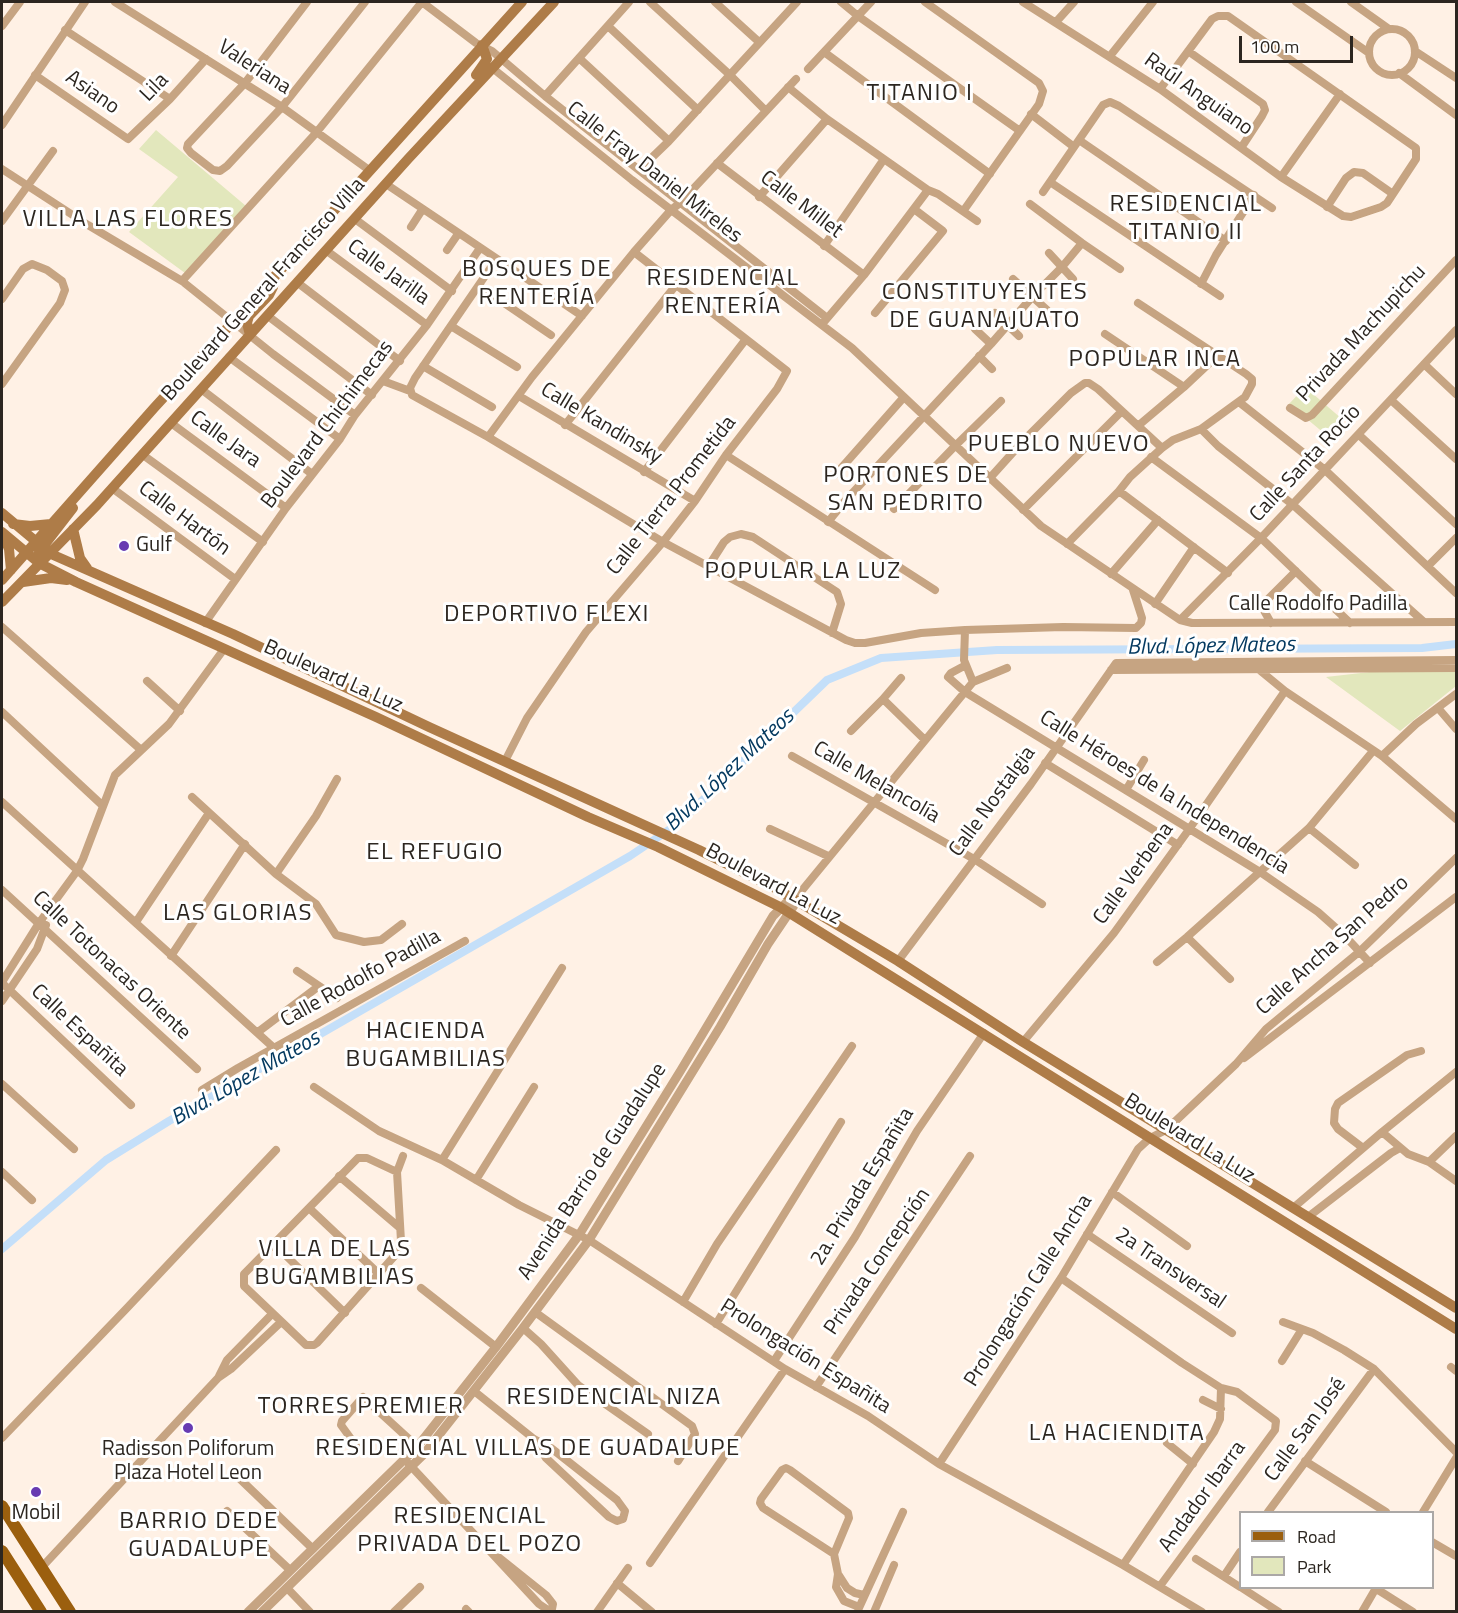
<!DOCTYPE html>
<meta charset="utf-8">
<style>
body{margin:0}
#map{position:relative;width:1458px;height:1613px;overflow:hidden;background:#fff1e5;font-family:"Titillium Web",sans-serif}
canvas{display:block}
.frame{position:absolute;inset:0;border:3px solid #2c2620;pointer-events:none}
.legend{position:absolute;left:1239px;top:1511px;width:195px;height:78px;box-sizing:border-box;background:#fff;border:2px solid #aba8a6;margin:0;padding:8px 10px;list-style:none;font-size:18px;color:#2c2620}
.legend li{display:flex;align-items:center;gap:12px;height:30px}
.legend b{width:30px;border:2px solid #aba8a6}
.scale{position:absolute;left:1239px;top:36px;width:114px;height:27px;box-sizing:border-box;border:3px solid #2c2620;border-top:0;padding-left:8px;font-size:18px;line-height:21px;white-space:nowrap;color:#2c2620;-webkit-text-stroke:4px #fff;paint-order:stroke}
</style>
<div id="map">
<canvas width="1458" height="1613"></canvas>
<div class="frame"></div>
<ul class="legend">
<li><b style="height:8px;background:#9b5f0e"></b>Road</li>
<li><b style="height:16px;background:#e2e7bc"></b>Park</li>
</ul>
<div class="scale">100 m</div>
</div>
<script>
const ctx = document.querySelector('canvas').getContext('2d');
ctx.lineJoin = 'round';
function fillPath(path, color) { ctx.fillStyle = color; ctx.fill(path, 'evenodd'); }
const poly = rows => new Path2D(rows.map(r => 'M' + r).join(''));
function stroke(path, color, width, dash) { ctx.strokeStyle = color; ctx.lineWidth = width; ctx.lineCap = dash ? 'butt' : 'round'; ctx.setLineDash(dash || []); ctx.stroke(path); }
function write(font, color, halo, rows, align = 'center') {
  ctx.font = font + ' "Titillium Web",sans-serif'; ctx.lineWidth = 6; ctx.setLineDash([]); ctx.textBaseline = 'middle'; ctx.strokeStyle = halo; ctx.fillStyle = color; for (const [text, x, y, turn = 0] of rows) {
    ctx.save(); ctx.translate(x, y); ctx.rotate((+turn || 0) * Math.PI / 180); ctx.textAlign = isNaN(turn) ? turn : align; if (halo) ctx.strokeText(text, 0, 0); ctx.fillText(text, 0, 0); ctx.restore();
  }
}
fillPath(poly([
 [156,130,246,206,185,273,129,232,178,177,139,149],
 [1305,387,1342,419,1325,434,1289,404],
 [1396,669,1456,671,1456,686,1400,731,1326,677]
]), '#e2e7bc');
stroke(poly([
 [2,1249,106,1160,169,1121,630,856,679,823,827,680,881,658,997,650,1422,648,1456,644]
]), '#c4dff9', 8);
stroke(poly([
 [115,2,282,107,369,170],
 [307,2,245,83,188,144,187,148,191,153,213,170,220,171,227,166,282,107,365,2],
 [422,2,476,43,492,51,545,96,827,318],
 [650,2,730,75,765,110],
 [715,2,759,42],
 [841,2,858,16,1020,131],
 [925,2,1039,83,1043,91,1039,104,964,210],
 [1023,2,1160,89,1281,177,1343,216,1351,217,1381,207,1387,203,1416,159,1416,148,1228,16,1218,16,1212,19,1160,89],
 [1296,2,1369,53],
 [1351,2,1389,29],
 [1056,22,1074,2],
 [2,26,20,2],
 [608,26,698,110],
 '1369 52a23 23 0 1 1 46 0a23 23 0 1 1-46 0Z',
 [65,30,170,99],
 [1188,51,1263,104,1265,110,1262,116,1241,148],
 [1415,51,1456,78],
 [824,52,990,174],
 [1110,56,1153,2],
 [579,58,669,141],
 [491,67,632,180,852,348,1041,526,1180,620,1192,623,1456,622],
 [808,69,871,2],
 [1399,73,1456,115],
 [35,75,128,139,170,99,206,59],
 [788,87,827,119,928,190,938,194,977,221],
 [545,96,629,2],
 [1031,114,1074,147],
 [2,125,85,2],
 [1079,140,1226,241],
 [717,163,864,275],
 [2,169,88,225,182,281,273,354,355,415],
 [639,170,669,141,797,2],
 [1281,177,1340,94],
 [1050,182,1220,296],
 [386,184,582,316],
 [1043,192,1103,105,1110,102,1119,106,1272,208],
 [759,197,827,119],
 [1030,204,1082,243,1120,269],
 [1327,207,1346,178,1354,172,1363,173,1393,194],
 [355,219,452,291],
 [2,221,53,151],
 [411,227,422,210],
 [824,246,884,159],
 [447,250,458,234],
 [327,251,427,325],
 [1049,253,1073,279],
 [496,260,415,378,410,388,412,395,488,437,663,542,846,640,855,643,865,643,921,633,965,630,1063,627,1136,628,1141,623,1142,618,1133,590],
 [1013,279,1047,310],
 [182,281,316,133,422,2],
 [298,283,400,361],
 [1201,284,1216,255,1254,195],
 [479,286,551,335],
 [2,299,23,269,32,264,47,270,62,281,65,290,60,303,2,384],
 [875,313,943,231,914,209],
 [995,313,1019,336],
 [268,316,372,395],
 [824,322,864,275,928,190],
 [451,326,517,367],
 [975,329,991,344],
 [1105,334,1184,387],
 [979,356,992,369],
 [229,357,340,439],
 [1424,364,1456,394],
 [423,366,492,407],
 [383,381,410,391],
 [201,389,312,474],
 [519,396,695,501],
 [1391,400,1456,459],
 [1239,402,1325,470,1456,593],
 [1290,408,1306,418,1312,415,1456,260],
 [171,423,286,508],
 [565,425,676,285],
 [1139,425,1184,387,1218,355],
 [1201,429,1218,446,1292,504,1424,622],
 [1359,435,1456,524],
 [488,437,532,377,634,252,671,210,680,203,796,79],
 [143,455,263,542],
 [726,455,935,590],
 [1151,457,1261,538,1350,623],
 [644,472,746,339],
 [836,474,904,397],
 [989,479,1025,439,1071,393,1085,383,1089,383,1098,389,1162,448],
 [112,488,235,579],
 [1119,491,1228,573],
 [894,509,955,446,1001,401],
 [1023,510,1122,411],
 [828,522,845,501,991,344,1033,296,1062,267,1082,243],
 [1067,544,1119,491,1130,477,1162,448,1173,440,1201,429,1245,397,1252,384,1252,379,1246,374,1138,303],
 [1428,566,1456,538],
 [708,567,724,542,730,537,741,534,753,537,837,592,841,604,832,633],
 [1111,574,1158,520],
 [1155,604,1194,547],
 [1180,620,1261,538,1456,330],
 [205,623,286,508,340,439,355,415,427,325,480,248],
 [1271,623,1262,607,1263,604,1296,571],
 [2,627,140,749],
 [965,630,964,660,973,682],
 [966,665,951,673,948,677,965,692,1260,872,1318,912,1345,936,1370,963],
 [1257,668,1285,691,1382,756,1456,819],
 [1111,670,1456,668],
 [147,681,180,711],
 [883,699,925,740],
 [1438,708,1456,729],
 [2,712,102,805],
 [851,731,883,699,901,678],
 [792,756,974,859,1042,904],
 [1382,756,1416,724,1456,694],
 [505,761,527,718,586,632,663,542,695,501,726,455,777,389,787,371,634,252],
 [1045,763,1178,845],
 [1126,790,1144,760],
 [192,797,276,874,316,904,336,935,364,942,381,940,402,924],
 [2,802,274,1048],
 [1309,828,1355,865],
 [770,829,828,856],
 [276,874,316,816,337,779],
 [2,890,197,1069],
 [791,898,799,894,973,682,1007,668],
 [136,922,209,813],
 [1187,937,1230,979],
 [171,956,245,844],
 [898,961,1031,784,1116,663,1456,660],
 [1157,962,1187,937,1309,828,1373,751],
 [297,971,337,998],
 [2,982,39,923,77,871,83,859,115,775,169,724,224,649],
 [2,983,131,1105],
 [2,1001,37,949,46,925],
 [258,1032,319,986],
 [1023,1042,1114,933,1190,828,1285,691],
 [1244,1058,1456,897],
 [2,1084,74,1149],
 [314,1087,379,1131,442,1160,519,1205,589,1240,785,1369,868,1416,939,1464,1123,1565,1202,1612],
 [202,1090,238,1068,465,941],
 [1382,1132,1408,1154,1429,1162,1456,1181],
 [1363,1148,1338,1129,1334,1123,1335,1109,1338,1103,1407,1055,1421,1051],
 [442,1160,562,968],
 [1429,1162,1456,1136],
 [2,1172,32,1200],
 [397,1172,367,1158,358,1158,244,1274,244,1286,306,1345,314,1345,317,1343,398,1252,401,1241,397,1172,403,1156],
 [339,1176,400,1228],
 [476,1180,534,1087],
 [1112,1192,1187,1246],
 [309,1208,379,1274],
 [1293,1208,1382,1132,1456,1072],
 [1308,1217,1391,1153,1400,1148],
 [1087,1234,1232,1333],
 [274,1244,345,1313],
 [1061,1278,1182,1363,1221,1388,1237,1392,1276,1421,1275,1430,1160,1586],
 [421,1288,496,1347],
 [683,1302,717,1244,852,1046],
 [535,1312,692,1426,695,1434,678,1461],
 [1283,1322,1313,1333,1344,1350,1374,1369,1456,1452],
 [716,1324,841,1122],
 [523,1328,541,1344,578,1385,648,1434],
 [774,1361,855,1237,917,1131,984,1033],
 [1282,1361,1302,1329],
 [1451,1367,1456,1371],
 [219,1376,227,1360,272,1314],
 [816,1387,970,1156],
 [474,1391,534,1439,551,1448,617,1500,625,1511,623,1519,617,1521,609,1517,546,1458,534,1439],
 [1203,1400,1221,1409],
 [2,1438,127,1308,276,1150],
 [1167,1443,1193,1464],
 [357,1447,341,1425,342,1421,363,1397,421,1450],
 [1305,1461,1386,1512],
 [408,1463,539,1604,548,1610,552,1609,553,1604,546,1595,486,1547],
 [939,1464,1061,1278,1138,1149,1150,1138,1166,1130,1236,1064,1266,1029,1359,952,1456,858],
 [240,1479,313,1549],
 [227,1511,290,1570],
 [1268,1512,1374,1369],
 [1423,1512,1456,1458],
 [1432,1542,1456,1556],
 [834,1554,763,1508,760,1503,761,1499,782,1470,786,1468,790,1470,848,1513,849,1518,834,1554,838,1574,836,1587,844,1601,859,1607],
 [1196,1559,1240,1587],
 [650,1563,785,1369],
 [1123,1565,1214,1432,1220,1419,1221,1388],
 [42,1567,218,1378,231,1369,281,1322],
 [838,1574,847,1588,855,1593,864,1595],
 [1224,1576,1240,1552],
 [617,1583,652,1612],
 [287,1588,310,1612],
 [1242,1588,1279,1612],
 [1375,1588,1413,1612],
 [466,1609,469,1612],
 [858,1610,903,1512],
 [394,1612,420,1587],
 [597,1612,628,1568],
 [874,1612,894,1565],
 [1362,1612,1376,1588]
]), '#c6a482', 8);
stroke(poly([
 [248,1612,417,1447,496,1347,579,1235,681,1070,773,916,791,898],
 [262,1612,424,1454,523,1328,589,1240,720,1027,768,944,797,901]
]), '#c6a482', 9);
stroke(poly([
 [476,75,487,59,482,45],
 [250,335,247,323,249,316,269,295,273,287,274,280],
 [2,513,51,554,233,634,429,727,699,850,775,888,898,961,1023,1042,1456,1308],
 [13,524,30,526,51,524],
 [73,529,80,558,87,568],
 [2,532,39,563,76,582,376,717,588,817,658,847,780,907,1456,1329],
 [4,537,9,549,11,570],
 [39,552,73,508],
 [2,580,154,408,275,276,522,2],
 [23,582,51,578,67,580],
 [2,602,97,505,408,159,554,2]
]), '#ae7c48', 10);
stroke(poly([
 [2,1506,70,1612],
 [2,1551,41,1612]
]), '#9b5f0e', 12);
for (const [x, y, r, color] of [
 [124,546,6,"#673bb2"],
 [188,1428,6,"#673bb2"],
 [36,1492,6,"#673bb2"]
]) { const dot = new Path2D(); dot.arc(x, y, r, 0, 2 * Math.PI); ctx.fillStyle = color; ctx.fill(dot); stroke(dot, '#fff', 2); }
write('21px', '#2c2620', '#fff', [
 ["Valeriana",254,68,33],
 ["Lila",155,88,-46],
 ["Asiano",92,93,35],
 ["Raúl Anguiano",1198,95,35],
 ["Calle Fray Daniel Mireles",654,173,38],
 ["Calle Millet",801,205,37],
 ["Calle Jarilla",388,273,36],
 ["Boulevard General Francisco Villa",264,290,-48],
 ["Privada Machupichu",1362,334,-47],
 ["Calle Kandinsky",601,424,31],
 ["Boulevard Chichimecas",328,425,-53],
 ["Calle Jara",225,440,36],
 ["Calle Santa Rocío",1306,464,-47],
 ["Calle Tierra Prometida",672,496,-52],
 ["Calle Hartón",184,519,37],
 ["Calle Rodolfo Padilla",1318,605],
 ["Boulevard La Luz",333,677,24],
 ["Calle Melancolía",876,783,30],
 ["Calle Héroes de la Independencia",1164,793,32],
 ["Calle Nostalgia",993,802,-54],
 ["Calle Verbena",1134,874,-54],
 ["Boulevard La Luz",773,885,28],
 ["Calle Ancha San Pedro",1333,946,-42],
 ["Calle Totonacas Oriente",111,966,43],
 ["Calle Rodolfo Padilla",361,979,-29],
 ["Calle Españita",79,1031,43],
 ["Boulevard La Luz",1189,1139,32],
 ["Avenida Barrio de Guadalupe",593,1172,-57],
 ["2a. Privada Españita",863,1187,-59],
 ["Privada Concepción",878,1262,-56],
 ["2a Transversal",1170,1269,34],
 ["Prolongación Calle Ancha",1029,1291,-58],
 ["Prolongación Españita",805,1357,32],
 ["Calle San José",1306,1430,-54],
 ["Andador Ibarra",1203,1497,-54]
]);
write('21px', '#2c2620', '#fff', [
 ["Gulf",136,546,"left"],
 ["Radisson Poliforum",188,1450],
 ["Plaza Hotel Leon",188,1474],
 ["Mobil",36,1514]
]);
write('italic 22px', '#053a60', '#fff', [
 ["Blvd. López Mateos",1211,647,-1],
 ["Blvd. López Mateos",730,771,-43],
 ["Blvd. López Mateos",246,1079,-30]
]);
ctx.letterSpacing = '1.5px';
write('24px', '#2c2620', '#fff', [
 ["TITANIO I",920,94],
 ["RESIDENCIAL",1186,205],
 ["TITANIO II",1186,233],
 ["VILLA LAS FLORES",128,220],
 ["BOSQUES DE",537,270],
 ["RENTERÍA",537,298],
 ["RESIDENCIAL",723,279],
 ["RENTERÍA",723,307],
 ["CONSTITUYENTES",985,293],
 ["DE GUANAJUATO",985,321],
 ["POPULAR INCA",1155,360],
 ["PUEBLO NUEVO",1059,445],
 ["PORTONES DE",906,476],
 ["SAN PEDRITO",906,504],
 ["POPULAR LA LUZ",803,572],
 ["DEPORTIVO FLEXI",547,615],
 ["EL REFUGIO",435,853],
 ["LAS GLORIAS",238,914],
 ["HACIENDA",426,1032],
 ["BUGAMBILIAS",426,1060],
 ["VILLA DE LAS",335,1250],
 ["BUGAMBILIAS",335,1278],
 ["RESIDENCIAL NIZA",614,1398],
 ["TORRES PREMIER",361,1407],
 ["LA HACIENDITA",1117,1434],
 ["RESIDENCIAL VILLAS DE GUADALUPE",528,1449],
 ["RESIDENCIAL",470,1517],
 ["PRIVADA DEL POZO",470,1545],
 ["BARRIO DEDE",199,1522],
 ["GUADALUPE",199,1550]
]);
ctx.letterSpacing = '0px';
</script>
